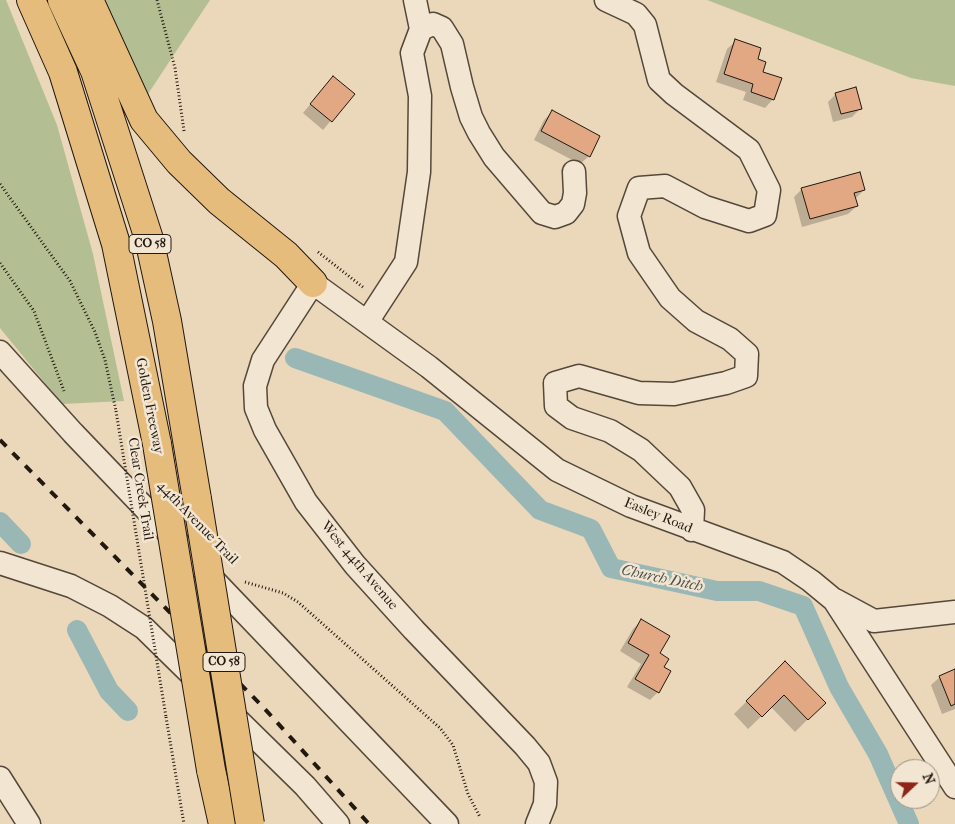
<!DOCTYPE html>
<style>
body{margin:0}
#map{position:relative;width:955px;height:824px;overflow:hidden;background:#ebd7ba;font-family:"IM FELL French Canon",serif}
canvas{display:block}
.north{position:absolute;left:890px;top:759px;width:50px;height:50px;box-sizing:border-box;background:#f2e5d2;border:1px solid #9e9384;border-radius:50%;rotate:69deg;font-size:14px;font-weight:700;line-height:20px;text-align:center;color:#21180f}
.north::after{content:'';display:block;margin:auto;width:18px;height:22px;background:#8f2418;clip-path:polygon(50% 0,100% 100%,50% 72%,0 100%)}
</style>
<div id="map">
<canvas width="955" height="824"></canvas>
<div class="north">N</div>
</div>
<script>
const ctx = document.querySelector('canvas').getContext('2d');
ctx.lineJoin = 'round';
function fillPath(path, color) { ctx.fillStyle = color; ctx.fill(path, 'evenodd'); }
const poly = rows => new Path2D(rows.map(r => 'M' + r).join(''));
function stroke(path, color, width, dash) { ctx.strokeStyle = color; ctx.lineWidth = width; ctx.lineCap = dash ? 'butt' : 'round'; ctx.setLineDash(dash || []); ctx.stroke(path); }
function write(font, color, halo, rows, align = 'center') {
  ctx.font = font + ' "IM FELL French Canon",serif'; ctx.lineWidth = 5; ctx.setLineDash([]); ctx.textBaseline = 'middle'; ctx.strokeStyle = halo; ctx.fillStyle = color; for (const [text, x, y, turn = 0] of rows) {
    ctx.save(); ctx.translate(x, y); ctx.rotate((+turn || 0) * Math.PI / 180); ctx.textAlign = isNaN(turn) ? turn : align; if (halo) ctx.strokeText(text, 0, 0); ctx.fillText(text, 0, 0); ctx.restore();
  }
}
fillPath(poly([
 [0,0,6,0,57,125,93,254,124,401,62,404,0,328],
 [104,0,210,0,146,97],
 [707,0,955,0,955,86,911,78]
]), '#b3bf93');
fillPath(poly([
 [736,41,756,60,773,99,765,108,743,100,746,92,716,82,727,49],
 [333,77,353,94,323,130,303,113],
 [836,94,860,109,852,117,833,122,828,102],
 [552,112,589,156,580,164,534,140,544,120],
 [802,189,864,190,855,199,857,206,848,214,802,227,794,197],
 [641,621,658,654,662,667,658,692,650,700,627,687,641,664,620,651,633,629],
 [785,663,824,703,795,732,771,707,748,729,734,714],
 [955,671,955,709,942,714,931,685,940,677]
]), '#0003');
stroke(poly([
 [295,358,445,411,540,510,591,529,611,568,717,591,759,591,803,606,839,687,878,754,909,824],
 [0,522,21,544],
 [77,630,109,691,128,711]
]), '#99b8b5', 20);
const building = poly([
 [735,39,761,48,758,59,766,62,763,72,782,78,774,100,751,92,753,84,724,74,735,39],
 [333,76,355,94,332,122,310,104,333,76],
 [856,87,862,109,841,114,835,93,856,87],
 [552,110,600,136,590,157,541,131,552,110],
 [860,172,865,190,854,193,858,206,810,219,801,188,860,172],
 [641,619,670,636,660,653,669,659,664,667,671,671,659,693,635,679,649,655,628,643,641,619],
 [785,661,826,703,808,720,784,695,762,717,746,701,785,661],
 [955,669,955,704,951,706,939,676,955,669]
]);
fillPath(building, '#e1a883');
stroke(building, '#21180f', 1);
const minor = poly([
 [415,0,421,29],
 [606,0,636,14,645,25,659,80,674,94,749,150,769,190,765,215,749,221,705,207,665,186,639,188,629,216,639,253,670,298,696,321,730,339,747,354,746,376,726,383,674,394,639,393,579,376,555,383,556,406,572,418,610,431,641,450,680,487,693,510,692,530],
 [367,322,406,262,419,172,420,96,412,53,421,29,433,24,442,28,452,44,462,87,471,117,479,133,494,157,542,213,555,217,566,213,573,204,575,193,574,172],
 [0,352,73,433,447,824],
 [0,563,71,586,110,606,144,628,305,786,338,824],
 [835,600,874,621,955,612],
 [0,778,29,824],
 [537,824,545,804,546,782,539,763,525,746,414,630,355,565,306,502,265,430,256,408,255,386,263,360,313,283,429,367,557,470,631,506,783,562,811,581,834,600,955,787]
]);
const highway = poly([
 [31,0,63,72,116,244,157,444],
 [62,0,95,71,149,239,167,321,197,499],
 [89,0,144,120,179,162,219,201,286,255,313,283],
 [211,770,223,824]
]);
stroke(minor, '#54483a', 25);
stroke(highway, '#21180f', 30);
stroke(poly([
 [157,0,175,68,184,131],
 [0,184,70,281,95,332,105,360,116,411],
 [318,252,364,288],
 [0,263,34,311,64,391],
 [245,582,283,593,298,602,440,728,453,745,468,794,480,817],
 [166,717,184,824]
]), '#21180f', 3, [1, 2.5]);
stroke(minor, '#f2e5d2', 22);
stroke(highway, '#e6bc7d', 28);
stroke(poly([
 [0,440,264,708,369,824]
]), '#21180f', 4, [9, 9]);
const highwayBridge = poly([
 [157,444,211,770],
 [197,499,250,824]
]);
stroke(highwayBridge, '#21180f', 30, []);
stroke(poly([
 [116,411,166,717]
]), '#21180f', 3, [1, 2.5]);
stroke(highwayBridge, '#e6bc7d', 28);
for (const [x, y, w] of [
 [150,244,42],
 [224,662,42]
]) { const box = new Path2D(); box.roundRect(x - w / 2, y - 9.5, w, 19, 4); ctx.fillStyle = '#f2e5d2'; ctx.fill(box); stroke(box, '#21180f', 1); }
write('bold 12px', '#21180f', null, [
 ["CO 58",150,244],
 ["CO 58",224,662]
]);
write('14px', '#21180f', '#f2e5d2', [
 ["Golden Freeway",149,406,79],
 ["Clear Creek Trail",140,489,81],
 ["Easley Road",658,516,22],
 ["44th Avenue Trail",197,523,46],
 ["West 44th Avenue",359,566,50]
]);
write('italic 15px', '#4b5049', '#f2e5d2', [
 ["Church Ditch",662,579,12]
]);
</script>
